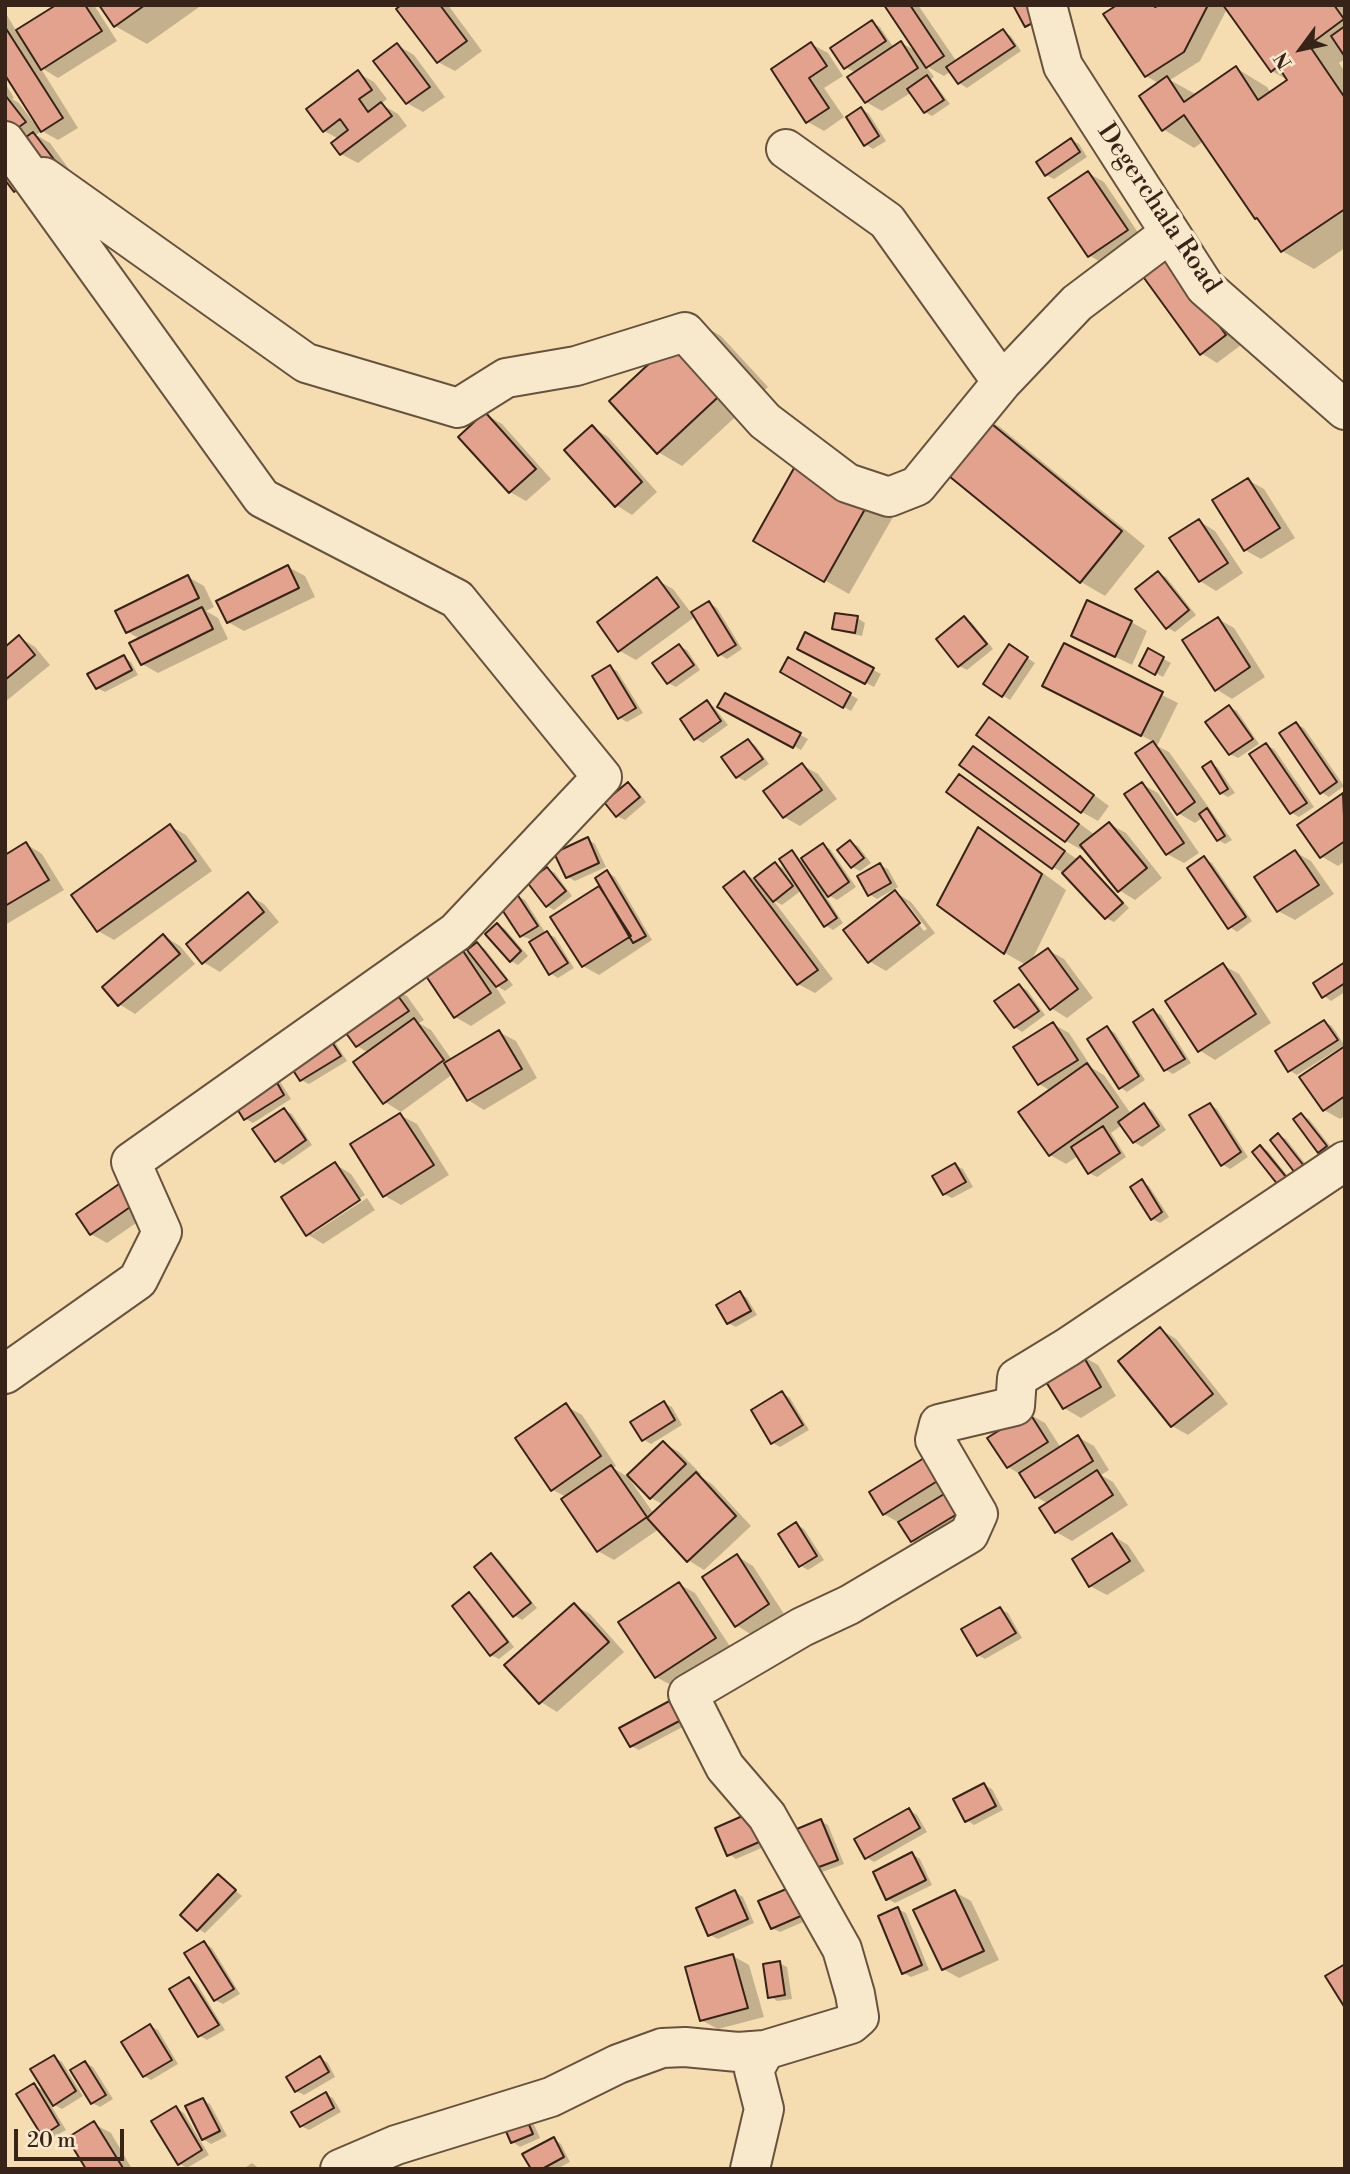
<!DOCTYPE html>
<style>
body{margin:0}
#map{position:relative;width:1350px;height:2174px;overflow:hidden;background:#f6ddb1;font-family:"Libre Bodoni",serif}
canvas{display:block}
.frame{position:absolute;inset:0;border:7px solid #372317;pointer-events:none}
.north{position:absolute;left:1266px;top:14px;width:70px;height:70px;-webkit-text-stroke:5px #f9e9cc;paint-order:stroke;rotate:237deg;font-size:19px;font-weight:700;line-height:28px;text-align:center;color:#372317}
.north::after{content:'';display:block;margin:auto;width:24px;height:32px;background:#372317;clip-path:polygon(50% 0,100% 100%,50% 72%,0 100%)}
.scale{position:absolute;left:14px;top:2129px;width:110px;height:32px;box-sizing:border-box;border:4px solid #372317;border-top:0;padding-left:9px;font-size:21px;line-height:24px;white-space:nowrap;color:#372317;-webkit-text-stroke:5px #f9e9cc;paint-order:stroke}
</style>
<div id="map">
<canvas width="1350" height="2174"></canvas>
<div class="frame"></div>
<div class="north">N</div>
<div class="scale">20 m</div>
</div>
<script>
const ctx = document.querySelector('canvas').getContext('2d');
ctx.lineJoin = 'round';
function fillPath(path, color) { ctx.fillStyle = color; ctx.fill(path, 'evenodd'); }
const poly = rows => new Path2D(rows.map(r => 'M' + r).join(''));
function stroke(path, color, width, dash) { ctx.strokeStyle = color; ctx.lineWidth = width; ctx.lineCap = dash ? 'butt' : 'round'; ctx.setLineDash(dash || []); ctx.stroke(path); }
function write(font, color, halo, rows, align = 'center') {
  ctx.font = font + ' "Libre Bodoni",serif'; ctx.lineWidth = 7; ctx.setLineDash([]); ctx.textBaseline = 'middle'; ctx.strokeStyle = halo; ctx.fillStyle = color; for (const [text, x, y, turn = 0] of rows) {
    ctx.save(); ctx.translate(x, y); ctx.rotate((+turn || 0) * Math.PI / 180); ctx.textAlign = isNaN(turn) ? turn : align; if (halo) ctx.strokeText(text, 0, 0); ctx.fillText(text, 0, 0); ctx.restore();
  }
}
fillPath(poly([
 [59,5,94,5,117,41,58,78,40,67,78,128,58,140,42,131,36,135,50,143,71,172,32,200,15,191,5,177,5,83,14,98,12,99,19,103,33,122,36,120,5,72,5,12,17,32],
 [101,5,202,5,147,44,115,26],
 [404,5,448,5,482,51,455,71,438,62],
 [886,5,918,5,957,62,1003,31,1011,36,1021,51,967,88,959,83,951,71,944,76,926,66,934,77,931,79,950,104,932,116,925,112,912,92,882,111,866,102,856,73,845,67,872,22,880,27,894,48,901,43,918,52],
 [1120,5,1345,5,1345,59,1339,63,1345,72,1345,248,1314,269,1282,251,1256,218,1204,141,1194,148,1163,129,1160,84,1146,76],
 [1227,9,1272,71,1289,81,1271,93,1267,87,1236,68,1197,95,1170,80,1200,61],
 [811,44,828,53,843,76,824,88,844,117,824,131,808,122,773,69],
 [397,45,414,55,445,97,423,112,407,103],
 [358,73,374,82,387,99,381,104,398,114,407,126,358,163,341,154,339,139,324,131],
 [862,109,869,114,886,141,873,149,865,144],
 [1071,140,1079,144,1087,157,1054,179,1046,175],
 [1109,158,1123,191,1116,187,1101,164],
 [1088,173,1104,182,1143,240,1105,265,1089,255],
 [1181,263,1241,345,1217,363,1201,353],
 [697,322,721,336,768,387,682,466,658,452],
 [976,413,1000,427,1145,546,1105,596,1081,582],
 [485,414,502,424,551,479,526,501,510,492],
 [592,427,608,437,657,492,632,515,616,505],
 [799,464,893,517,849,594,755,541],
 [1248,480,1264,489,1295,538,1261,559,1245,550],
 [1199,521,1215,531,1243,573,1216,591,1200,581],
 [288,567,305,576,315,597,244,631,228,622],
 [1158,573,1166,577,1196,615,1175,632,1168,628],
 [188,577,204,586,214,607,206,611,218,618,228,639,158,673,142,664,140,639,128,632],
 [657,580,673,589,692,614,709,603,717,608,742,649,727,659,719,654,696,616,636,660,620,651,599,622],
 [857,618,865,623,862,636,842,632,834,628],
 [964,618,972,623,993,649,967,670,959,666],
 [1218,619,1234,628,1265,677,1232,699,1216,689],
 [1131,622,1147,631,1132,665,1089,644],
 [806,635,881,674,874,687,799,648],
 [19,637,35,647,50,665,5,702,5,649],
 [679,646,687,650,700,670,676,687,668,683],
 [1064,646,1178,703,1157,746,1169,752,1232,840,1225,844,1218,840,1203,817,1195,823,1178,813,1137,753,1154,742,1061,695],
 [1017,651,1035,663,1010,700,985,684],
 [1149,651,1171,663,1163,677,1141,665],
 [124,657,131,662,138,675,105,692,97,688],
 [789,659,858,699,851,711,782,671],
 [610,667,617,671,643,713,627,722,620,718],
 [726,695,808,739,801,750,719,707],
 [707,702,714,707,728,725,703,743,696,739,682,719],
 [1229,707,1237,711,1259,744,1238,758,1230,754],
 [989,720,1005,729,1109,806,1098,821,1082,812],
 [1296,724,1304,728,1344,786,1329,797,1321,792],
 [748,741,755,745,769,764,745,781,737,777,723,758],
 [1266,745,1274,749,1314,807,1299,817,1292,813,1252,755],
 [974,749,990,758,1095,835,1109,824,1126,833,1162,878,1135,900,1119,890,1084,847,1082,850,1066,841],
 [1211,763,1218,768,1235,793,1228,797,1221,793],
 [802,765,818,774,837,799,800,826,784,817],
 [959,776,1078,860,1080,858,1087,863,1129,908,1114,922,1106,918,1067,875,1053,867],
 [628,784,636,789,646,802,625,820,617,816,606,802],
 [1142,784,1158,793,1199,853,1184,863,1167,854],
 [1343,795,1345,861,1338,866,1321,856,1300,825],
 [170,826,186,835,212,871,114,940,98,931],
 [978,829,1002,843,1066,890,1031,962,1048,950,1064,959,1093,998,1067,1018,1051,1008,1026,965,1005,953,939,904],
 [587,839,595,844,606,867,575,881,568,877],
 [850,842,858,846,871,863,860,871,852,867],
 [26,844,42,854,64,890,5,925,5,857],
 [823,845,830,849,856,887,837,900,823,892,843,923,833,930,825,925,802,890,782,905,773,900,833,979,815,993,798,984,744,873,755,880,775,864,783,868,791,880,794,878,792,852,801,860],
 [1295,852,1311,861,1334,894,1295,920,1278,911,1256,878],
 [1204,858,1212,863,1252,921,1237,932,1230,927],
 [880,865,888,869,898,887,877,899,869,894],
 [548,869,555,873,572,896,554,910,547,906],
 [607,872,615,877,652,940,599,975,583,966,599,888,605,891],
 [895,892,911,902,935,933,886,971,869,961],
 [902,903,907,903,927,929,924,931],
 [248,895,264,904,279,922,220,972,203,962],
 [517,896,525,900,546,934,555,937,574,968,558,978,550,973,530,939,521,936],
 [498,925,505,929,528,956,518,965,511,961],
 [164,936,180,946,195,964,135,1014,119,1004],
 [477,944,485,949,513,985,505,991,494,984,506,1003,471,1026,455,1017,459,948,474,956],
 [1345,964,1345,992,1331,1001,1324,996],
 [1223,965,1239,974,1271,1023,1215,1060,1199,1050],
 [1020,986,1027,990,1045,1015,1022,1032,1015,1027],
 [390,987,407,996,424,1020,419,1023,431,1030,452,1060,499,1032,516,1041,537,1078,484,1110,468,1100,453,1074,401,1112,385,1102,369,1053,357,1046,340,1022],
 [1153,1011,1161,1015,1191,1063,1173,1074,1166,1070],
 [1324,1022,1332,1026,1345,1046,1345,1116,1340,1119,1324,1110,1345,1048,1343,1046,1297,1075,1289,1070],
 [1053,1024,1069,1033,1092,1068,1104,1075,1131,1114,1144,1105,1152,1110,1166,1130,1142,1147,1134,1142,1122,1125,1111,1133,1126,1157,1097,1177,1089,1173,1078,1156,1066,1164,1050,1155,1051,1091,1039,1084],
 [1107,1028,1115,1033,1145,1080,1127,1092,1120,1087],
 [328,1038,335,1042,347,1061,309,1084,301,1080],
 [279,1080,291,1099,253,1123,246,1119,233,1100],
 [1210,1105,1217,1109,1248,1157,1230,1169,1222,1164],
 [284,1110,292,1114,312,1145,283,1165,276,1160],
 [400,1115,417,1124,449,1175,401,1205,385,1196,352,1145],
 [1301,1115,1309,1119,1334,1151,1327,1156,1320,1152],
 [1278,1135,1286,1139,1311,1171,1304,1176],
 [1261,1147,1268,1151,1293,1183,1286,1188],
 [335,1164,351,1174,365,1195,312,1230,312,1234,367,1198,375,1210,323,1244,307,1234],
 [955,1165,963,1169,973,1187,952,1198,944,1194],
 [158,1180,171,1199,107,1243,91,1234],
 [1142,1182,1149,1186,1169,1217,1160,1223,1152,1219],
 [740,1293,747,1298,757,1315,736,1327,728,1323],
 [1160,1329,1176,1339,1228,1404,1188,1435,1172,1426],
 [1082,1356,1098,1365,1116,1396,1081,1418,1064,1408,1046,1377],
 [782,1393,790,1398,809,1430,780,1447,773,1443],
 [664,1403,672,1407,682,1425,651,1444,643,1439],
 [566,1406,582,1415,616,1466,613,1468,628,1477,663,1443,679,1452,701,1474,699,1476,712,1484,751,1526,704,1570,688,1560,659,1529,614,1560,598,1551,566,1497,553,1490],
 [630,1476,651,1498,664,1505,654,1514,628,1477],
 [1029,1414,1045,1423,1061,1448,1078,1437,1094,1446,1109,1470,1101,1475,1113,1482,1128,1505,1072,1541,1056,1532,1049,1504,1036,1497,1023,1476,1008,1467],
 [924,1460,982,1517,928,1550,912,1541,901,1524,884,1514],
 [796,1524,804,1529,824,1560,808,1570,801,1566,780,1535],
 [1112,1535,1128,1545,1145,1571,1107,1595,1090,1586],
 [492,1555,499,1560,537,1608,522,1620,514,1615],
 [737,1556,753,1566,784,1614,752,1635,736,1625],
 [679,1584,695,1593,731,1648,673,1686,656,1677],
 [469,1594,477,1599,514,1647,499,1659,491,1655,454,1606],
 [574,1605,590,1614,624,1652,557,1712,541,1702],
 [1000,1609,1008,1613,1022,1638,985,1659,978,1655],
 [675,1700,692,1722,639,1750,631,1746],
 [984,1785,992,1789,1003,1810,974,1825,967,1820],
 [909,1810,917,1815,927,1832,874,1862,866,1857],
 [754,1813,773,1843,736,1859,729,1854],
 [820,1821,828,1825,844,1864,817,1874],
 [912,1854,920,1859,932,1885,895,1903,888,1899],
 [219,1876,242,1896,205,1933,198,1929],
 [735,1892,743,1897,754,1923,718,1939,710,1935],
 [955,1892,971,1901,999,1960,959,1978,943,1969],
 [761,1902,817,1916,780,1932,772,1928],
 [898,1909,906,1913,929,1970,911,1977,904,1973],
 [204,1943,212,1948,240,1994,223,2004,215,2000],
 [733,1956,749,1965,764,2017,718,2029,701,2020],
 [779,1963,787,1967,792,1999,777,2001,770,1996],
 [189,1979,197,1984,225,2030,207,2040,200,2036],
 [150,2026,158,2030,178,2064,151,2080,144,2076],
 [54,2057,62,2062,83,2096,62,2109,49,2102,66,2130,50,2139,43,2135,34,2085,47,2093],
 [320,2058,328,2063,335,2077,304,2095,296,2091],
 [86,2063,93,2067,113,2099,100,2107,92,2103],
 [326,2094,333,2098,341,2112,309,2130,301,2126],
 [202,2100,210,2104,227,2136,211,2144,203,2139],
 [523,2100,540,2138,520,2147,513,2142],
 [176,2108,184,2113,209,2155,187,2168,180,2164],
 [94,2124,111,2133,132,2169,88,2169],
 [554,2139,561,2144,570,2162,557,2169,533,2169],
 [252,2163,260,2169,243,2169]
]), '#0003');
const building = poly([
 [56,5,85,5,102,31,41,70,16,30,56,5],
 [99,5,145,5,114,27,99,5],
 [401,5,440,5,467,41,437,63,396,9,401,5],
 [884,5,910,5,944,56,926,68,884,5],
 [1013,5,1030,5,1038,20,1025,27,1013,5],
 [1117,5,1154,5,1155,7,1159,5,1208,5,1184,52,1145,77,1103,14,1117,5],
 [1223,5,1334,5,1344,19,1309,45,1345,98,1345,209,1281,252,1257,218,1255,219,1184,115,1162,131,1139,96,1167,76,1184,102,1236,66,1258,100,1287,80,1278,66,1271,72,1223,5],
 [872,20,886,41,844,69,830,48,872,20],
 [1345,26,1345,57,1331,36,1345,26],
 [5,27,63,118,41,132,5,75,5,27],
 [1003,29,1015,46,958,84,946,67,1003,29],
 [901,41,918,68,865,103,847,77,901,41],
 [811,42,827,66,809,78,829,108,806,123,771,69,811,42],
 [397,43,430,87,406,104,373,61,397,43],
 [358,70,372,90,359,99,368,112,381,102,392,116,340,155,331,143,348,130,340,119,323,132,306,109,358,70],
 [927,75,944,100,924,113,907,89,927,75],
 [5,95,26,122,5,137,5,95],
 [861,107,879,136,864,146,846,117,861,107],
 [33,132,56,162,14,192,5,180,5,152,33,132],
 [1071,138,1080,152,1045,176,1036,162,1071,138],
 [1088,171,1128,230,1088,257,1048,198,1088,171],
 [1165,252,1226,335,1200,355,1139,271,1165,252],
 [696,320,745,372,657,454,609,401,696,320],
 [976,411,1122,531,1080,583,933,463,976,411],
 [485,412,536,469,509,493,458,437,485,412],
 [592,425,642,482,615,507,564,450,592,425],
 [798,461,869,502,824,582,753,541,798,461],
 [1248,478,1280,528,1244,551,1212,500,1248,478],
 [1199,519,1228,563,1199,582,1169,538,1199,519],
 [288,565,299,588,227,623,216,601,288,565],
 [1158,571,1189,610,1166,629,1135,589,1158,571],
 [188,575,199,598,126,633,115,611,188,575],
 [657,577,679,607,618,652,597,622,657,577],
 [1087,600,1132,621,1115,657,1071,636,1087,600],
 [709,601,736,645,718,656,691,612,709,601],
 [202,607,213,629,141,665,129,643,202,607],
 [835,613,858,616,855,633,832,629,835,613],
 [964,616,987,644,958,667,936,639,964,616],
 [1218,617,1250,667,1215,691,1182,640,1218,617],
 [805,632,874,668,865,684,797,649,805,632],
 [19,635,35,655,5,680,5,647,19,635],
 [1064,643,1163,692,1141,736,1042,686,1064,643],
 [679,644,694,665,667,684,652,663,679,644],
 [1009,644,1028,657,1002,697,983,684,1009,644],
 [1148,648,1164,657,1155,675,1139,666,1148,648],
 [124,655,132,670,96,689,87,674,124,655],
 [788,657,851,693,843,708,780,672,788,657],
 [610,665,636,708,618,719,592,676,610,665],
 [725,693,801,733,793,748,717,707,725,693],
 [707,700,721,721,694,740,680,719,707,700],
 [1229,705,1253,739,1229,755,1205,722,1229,705],
 [989,717,1094,795,1081,813,976,735,989,717],
 [1296,722,1337,782,1320,794,1279,733,1296,722],
 [748,739,763,759,736,778,721,757,748,739],
 [1153,741,1195,802,1177,815,1135,753,1153,741],
 [1266,743,1307,803,1290,814,1249,754,1266,743],
 [973,746,1079,824,1065,842,959,765,973,746],
 [1211,761,1228,789,1220,794,1202,767,1211,761],
 [802,763,822,790,783,818,763,791,802,763],
 [959,774,1065,851,1052,869,946,792,959,774],
 [628,782,640,797,616,817,604,802,628,782],
 [1142,782,1184,843,1166,855,1124,794,1142,782],
 [1343,793,1345,841,1320,858,1297,825,1343,793],
 [1207,808,1225,836,1217,841,1199,814,1207,808],
 [1109,822,1147,868,1118,892,1080,845,1109,822],
 [170,824,196,861,97,932,71,895,170,824],
 [978,827,1042,874,1004,954,937,905,978,827],
 [588,837,599,863,566,878,554,853,588,837],
 [850,840,864,858,851,868,837,850,850,840],
 [26,842,49,880,5,906,5,855,26,842],
 [823,843,849,882,828,897,801,858,823,843],
 [792,850,837,918,824,927,779,859,792,850],
 [1295,850,1319,885,1277,912,1254,877,1295,850],
 [1080,856,1123,903,1105,919,1062,873,1080,856],
 [1204,856,1246,917,1228,929,1187,868,1204,856],
 [775,862,793,886,773,902,754,878,775,862],
 [880,863,891,883,868,896,857,876,880,863],
 [547,867,566,891,546,907,527,882,547,867],
 [607,870,646,936,633,943,595,878,607,870],
 [744,871,818,970,797,985,723,887,744,871],
 [599,886,631,936,582,967,550,917,599,886],
 [895,890,920,923,868,963,843,930,895,890],
 [248,892,264,912,202,964,186,944,248,892],
 [517,894,538,926,520,937,499,905,517,894],
 [497,923,521,951,510,962,485,934,497,923],
 [547,931,568,963,549,975,529,942,547,931],
 [163,934,180,954,118,1006,102,987,163,934],
 [477,942,507,980,496,987,467,950,477,942],
 [459,945,491,993,454,1018,422,970,459,945],
 [1048,948,1078,989,1050,1010,1019,968,1048,948],
 [1345,962,1345,983,1322,998,1313,983,1345,962],
 [1223,963,1256,1014,1198,1052,1165,1001,1223,963],
 [1019,984,1039,1011,1014,1028,994,1001,1019,984],
 [390,985,409,1011,356,1047,338,1022,390,985],
 [1153,1009,1185,1059,1164,1071,1133,1022,1153,1009],
 [414,1018,444,1060,383,1104,353,1062,414,1018],
 [1324,1020,1338,1040,1288,1072,1275,1051,1324,1020],
 [1053,1022,1078,1060,1038,1085,1013,1047,1053,1022],
 [1107,1026,1139,1076,1119,1089,1087,1039,1107,1026],
 [499,1030,522,1069,467,1101,444,1063,499,1030],
 [328,1036,341,1056,300,1081,287,1061,328,1036],
 [1345,1046,1345,1096,1323,1111,1299,1077,1345,1046],
 [1087,1063,1118,1107,1049,1156,1018,1112,1087,1063],
 [272,1074,284,1095,244,1120,231,1099,272,1074],
 [1144,1103,1159,1126,1133,1143,1118,1122,1144,1103],
 [1210,1103,1241,1152,1221,1166,1189,1115,1210,1103],
 [284,1108,306,1140,275,1162,252,1129,284,1108],
 [400,1113,434,1165,383,1197,350,1144,400,1113],
 [1301,1113,1327,1146,1318,1153,1293,1119,1301,1113],
 [1103,1126,1120,1153,1088,1174,1071,1147,1103,1126],
 [1278,1133,1304,1166,1295,1173,1270,1140,1278,1133],
 [1260,1145,1287,1178,1278,1185,1252,1152,1260,1145],
 [335,1162,360,1200,306,1236,281,1197,335,1162],
 [955,1163,966,1182,943,1195,932,1176,955,1163],
 [142,1168,156,1189,90,1235,76,1214,142,1168],
 [1142,1179,1162,1212,1151,1220,1130,1187,1142,1179],
 [740,1291,751,1311,727,1324,716,1305,740,1291],
 [1160,1327,1213,1394,1171,1427,1118,1361,1160,1327],
 [1082,1354,1101,1387,1063,1409,1043,1377,1082,1354],
 [782,1391,803,1425,771,1444,751,1410,782,1391],
 [664,1401,675,1420,642,1441,630,1422,664,1401],
 [566,1403,601,1456,551,1491,515,1438,566,1403],
 [1029,1412,1048,1442,1007,1468,987,1438,1029,1412],
 [1078,1435,1093,1461,1035,1498,1019,1473,1078,1435],
 [663,1441,686,1464,650,1499,627,1475,663,1441],
 [924,1458,939,1480,883,1515,869,1492,924,1458],
 [611,1465,647,1517,597,1552,561,1499,611,1465],
 [1097,1470,1113,1495,1055,1533,1039,1508,1097,1470],
 [696,1472,736,1516,687,1562,647,1518,696,1472],
 [954,1488,967,1508,911,1542,898,1522,954,1488],
 [796,1522,817,1556,799,1567,778,1534,796,1522],
 [1112,1533,1130,1561,1089,1587,1072,1559,1112,1533],
 [491,1553,531,1603,513,1617,474,1567,491,1553],
 [737,1554,769,1604,735,1627,702,1577,737,1554],
 [679,1582,716,1638,655,1678,618,1622,679,1582],
 [469,1592,508,1642,490,1656,452,1606,469,1592],
 [574,1603,609,1642,539,1704,504,1665,574,1603],
 [1000,1607,1016,1633,977,1656,961,1629,1000,1607],
 [675,1698,685,1718,630,1747,619,1728,675,1698],
 [984,1783,996,1806,965,1822,953,1799,984,1783],
 [909,1808,920,1828,865,1859,854,1839,909,1808],
 [754,1811,766,1839,727,1856,715,1828,754,1811],
 [821,1819,838,1860,808,1871,792,1831,821,1819],
 [912,1852,926,1880,886,1900,873,1872,912,1852],
 [218,1874,236,1890,197,1931,180,1915,218,1874],
 [798,1884,810,1912,771,1929,758,1901,798,1884],
 [735,1890,748,1919,708,1936,696,1908,735,1890],
 [955,1890,984,1951,942,1970,913,1910,955,1890],
 [898,1907,922,1965,902,1974,878,1916,898,1907],
 [204,1941,234,1989,214,2001,184,1953,204,1941],
 [733,1954,748,2008,700,2021,685,1967,733,1954],
 [780,1961,785,1995,768,1998,763,1964,780,1961],
 [1345,1964,1345,2008,1325,1976,1345,1964],
 [189,1977,219,2025,198,2037,169,1989,189,1977],
 [150,2024,172,2060,143,2077,121,2042,150,2024],
 [54,2055,76,2091,53,2106,30,2069,54,2055],
 [320,2056,329,2072,295,2092,286,2077,320,2056],
 [85,2061,106,2095,91,2104,70,2070,85,2061],
 [34,2083,59,2125,42,2136,16,2094,34,2083],
 [326,2092,334,2108,300,2127,291,2112,326,2092],
 [516,2094,533,2134,511,2143,494,2103,516,2094],
 [203,2098,220,2131,202,2140,185,2106,203,2098],
 [176,2106,202,2150,178,2165,151,2121,176,2106],
 [94,2121,123,2168,122,2169,86,2169,67,2138,94,2121],
 [554,2137,564,2157,542,2169,531,2169,522,2154,554,2137]
]);
fillPath(building, '#e2a28e');
stroke(building, '#372317', 2);
const minor = poly([
 [1047,5,1063,66,1205,287,1345,410],
 [5,141,262,498,457,599,602,777,456,932,131,1162,162,1232,138,1280,5,1374],
 [786,149,887,221,1002,382],
 [44,177,306,363,458,408,506,378,576,366,685,332,765,421,847,483,889,497,917,486,1002,382,1077,303,1170,233],
 [340,2169,396,2145,551,2097,618,2064,662,2048,685,2047,738,2052,765,2050],
 [750,2169,764,2109,754,2070,765,2050,851,2024,859,2017,855,1994,842,1949,767,1816,725,1767,688,1694,802,1627,849,1605,969,1534,978,1514,935,1440,939,1424,1015,1406,1017,1378,1068,1347,1345,1161]
]);
stroke(minor, '#67523e', 42);
stroke(minor, '#f9e9cc', 38);
write('26px', '#372317', '#f9e9cc', [
 ["Degerchala Road",1158,209,56]
]);
</script>
